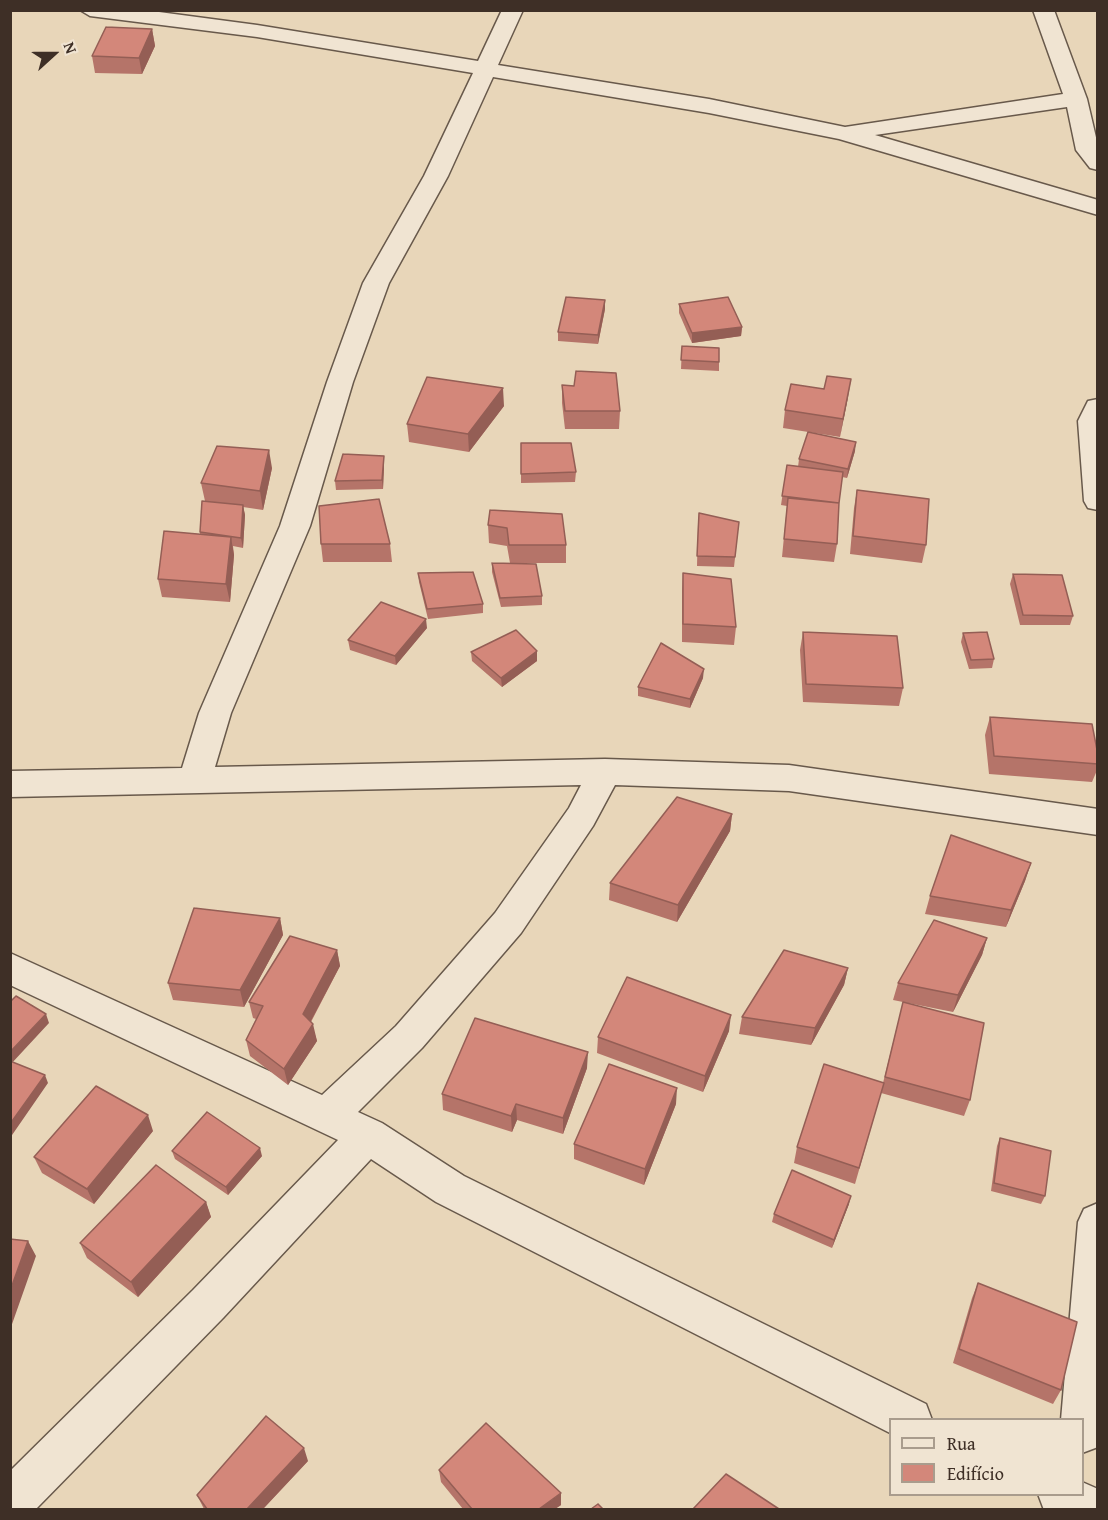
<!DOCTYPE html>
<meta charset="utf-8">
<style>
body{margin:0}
#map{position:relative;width:1108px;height:1520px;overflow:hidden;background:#e8d6b9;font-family:"Gentium Book Plus",serif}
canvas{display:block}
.frame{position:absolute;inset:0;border:12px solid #3e2f26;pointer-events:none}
.legend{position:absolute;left:889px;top:1418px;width:195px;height:78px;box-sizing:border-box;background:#f0e4d2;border:2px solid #a99c8d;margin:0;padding:8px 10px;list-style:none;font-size:18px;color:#3e2f26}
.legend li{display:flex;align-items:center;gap:12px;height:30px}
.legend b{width:30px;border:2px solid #a99c8d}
.north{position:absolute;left:24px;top:24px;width:60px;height:60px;-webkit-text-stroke:4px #f0e4d2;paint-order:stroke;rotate:69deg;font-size:16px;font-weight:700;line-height:24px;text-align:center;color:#3e2f26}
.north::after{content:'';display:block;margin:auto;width:21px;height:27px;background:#3e2f26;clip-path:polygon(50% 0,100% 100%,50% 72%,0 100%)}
</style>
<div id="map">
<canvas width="1108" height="1520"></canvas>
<div class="frame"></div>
<ul class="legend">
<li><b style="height:8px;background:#f0e4d2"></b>Rua</li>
<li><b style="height:16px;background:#d3877a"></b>Edifício</li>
</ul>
<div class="north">N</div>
</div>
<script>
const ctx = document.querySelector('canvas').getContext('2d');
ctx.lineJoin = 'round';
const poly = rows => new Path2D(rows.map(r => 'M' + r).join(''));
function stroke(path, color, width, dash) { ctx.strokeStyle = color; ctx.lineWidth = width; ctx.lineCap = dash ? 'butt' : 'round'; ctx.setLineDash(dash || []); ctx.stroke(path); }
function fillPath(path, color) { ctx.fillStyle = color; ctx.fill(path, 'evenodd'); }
const minor = poly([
 [80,10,144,10,257,25,478,61,502,10,523,10,498,65,709,99,845,127,1063,94,1033,10,1054,10,1087,99,1098,146,1098,170,1090,168,1076,150,1067,107,875,135,1098,200,1098,215,839,139,709,113,493,77,448,176,389,283,353,382,310,526,231,713,215,767,605,759,789,765,1098,809,1098,835,789,791,615,785,593,826,521,933,422,1048,358,1112,382,1123,464,1176,926,1404,932,1420,890,1420,890,1433,436,1202,371,1159,223,1318,35,1510,10,1510,10,1471,193,1290,338,1140,10,985,10,953,322,1095,396,1026,495,913,569,808,581,785,10,797,10,771,182,768,199,713,280,526,327,382,363,283,424,176,473,73,257,37,90,16,80,10],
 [1098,399,1098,510,1088,508,1084,501,1078,421,1088,401,1098,399],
 [1098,1203,1098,1447,1082,1453,1082,1420,1061,1420,1078,1222,1084,1209,1098,1203],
 [1082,1482,1098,1489,1098,1510,1044,1510,1038,1494,1082,1494,1082,1482]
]);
stroke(minor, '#68594b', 3);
fillPath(minor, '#f0e4d2');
fillPath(poly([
 [152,29,155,46,142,74,95,73,92,56],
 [679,304,742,327,741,336,692,343,679,313],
 [605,309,598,344,558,341,558,332],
 [682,346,719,362,719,371,681,369],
 [562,385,574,386,620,411,619,429,565,429,562,403],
 [848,397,840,437,783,428,785,410],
 [504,406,469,452,409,442,407,424],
 [521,443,576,472,575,482,521,483],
 [855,451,847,478,842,477,839,504,837,544,834,562,782,557,787,506,781,505,787,465,798,467,799,459],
 [384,456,384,465,383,489,336,490,335,481],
 [272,468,263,510,243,507,245,515,243,548,233,546,234,555,230,602,162,597,158,579,200,534,200,532,219,503,205,501,201,483],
 [857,490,926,545,922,563,850,554,854,508],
 [490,510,566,545,566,563,510,563,507,546,489,543,488,525],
 [739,522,734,567,697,566,698,523],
 [321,544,390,544,392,562,323,562],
 [492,563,542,596,542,605,501,607,492,572],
 [418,573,483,604,483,613,428,619,419,582],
 [683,573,736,627,734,645,682,642,682,591],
 [1013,574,1073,616,1070,625,1020,625,1010,584],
 [427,628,396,665,350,650,348,640],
 [803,632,903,688,899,706,803,702,800,650],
 [963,633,994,659,992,668,969,669,961,642],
 [537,651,537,661,502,687,472,661,471,652],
 [703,678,690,708,638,696,638,687],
 [990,717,1098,755,1098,768,1092,782,989,774,985,735],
 [732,814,730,831,677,922,609,900,610,883],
 [1031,863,1025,881,1006,927,925,914,930,896],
 [280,918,283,935,244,1007,173,1000,168,983],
 [987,938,982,955,953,1012,893,1000,898,983],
 [337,950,340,966,311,1022,317,1041,288,1085,250,1056,246,1040,256,1019,253,1018,249,1002],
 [848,968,844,985,811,1045,739,1034,742,1017],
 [903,1002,970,1100,964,1116,881,1093,855,1184,794,1163,797,1147,883,1083],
 [729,1031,703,1092,597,1053,598,1037],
 [587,1068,563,1134,517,1120,512,1132,443,1110,442,1094],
 [676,1104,644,1185,574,1159,574,1144],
 [153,1131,94,1204,42,1173,34,1157],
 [1000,1138,1045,1196,1041,1204,991,1191,997,1146],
 [172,1151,262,1156,228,1195,175,1159],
 [206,1202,211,1217,138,1297,87,1258,80,1243],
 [849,1204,832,1248,772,1222,774,1214],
 [978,1283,1061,1390,1053,1404,953,1363,972,1298],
 [308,1461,263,1509,204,1509,197,1495],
 [439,1470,561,1505,555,1509,463,1509,441,1482]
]), '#b57469');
fillPath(poly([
 [152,29,155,46,142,74,139,58],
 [605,300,605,309,598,344,598,335],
 [742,327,741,336,692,343,692,333],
 [851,379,848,397,840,437,843,419],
 [503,388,504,406,469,452,468,434],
 [856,442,855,451,847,478,848,469],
 [269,450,272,468,263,510,260,491],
 [384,456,384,465,383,489,382,480],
 [243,505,245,515,243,548,241,538],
 [231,537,234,555,230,602,226,584],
 [426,619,427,628,396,665,395,656],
 [537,651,537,661,502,687,501,678],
 [704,669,703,678,690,708,690,699],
 [732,814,730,831,677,922,678,905],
 [1031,863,1025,881,1006,927,1011,910],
 [280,918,283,935,244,1007,240,990],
 [987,938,982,955,953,1012,958,995],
 [337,950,340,966,306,1030,303,1014],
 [848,968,844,985,811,1045,815,1028],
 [46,1014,49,1023,11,1064,10,1052],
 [731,1015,729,1031,703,1092,705,1076],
 [313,1024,317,1041,288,1085,284,1069],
 [588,1052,587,1068,563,1134,563,1118],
 [45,1075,48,1083,10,1138,10,1124],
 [677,1088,676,1104,644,1185,645,1169],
 [516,1104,517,1120,512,1132,511,1116],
 [148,1115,153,1131,94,1204,87,1189],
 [260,1148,262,1156,228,1195,226,1187],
 [851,1196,849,1204,832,1248,834,1240],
 [206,1202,211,1217,138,1297,131,1282],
 [28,1241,36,1256,11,1327,10,1291],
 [304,1448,308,1461,263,1509,247,1509],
 [561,1493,561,1505,555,1509,539,1509]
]), '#945e55');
const building = poly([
 [106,27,152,29,139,58,92,56,106,27],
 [566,297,605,300,598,335,558,332,566,297],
 [728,297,742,327,692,333,679,304,728,297],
 [682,346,719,348,719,362,681,360,682,346],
 [576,371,616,373,620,411,565,411,562,385,574,386,576,371],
 [827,376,851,379,843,419,785,410,791,384,824,389,827,376],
 [427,377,503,388,468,434,407,424,427,377],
 [808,432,856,442,848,469,799,459,808,432],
 [521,443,571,443,576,472,521,474,521,443],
 [217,446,269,450,260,491,201,483,217,446],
 [343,454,384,456,382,480,335,481,343,454],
 [787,465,843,472,839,503,782,496,787,465],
 [857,490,929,499,926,545,853,536,857,490],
 [788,498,839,503,837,544,784,539,788,498],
 [379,499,390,544,321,544,319,506,379,499],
 [202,501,243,505,241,538,200,532,202,501],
 [490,510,562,514,566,545,509,545,507,528,488,525,490,510],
 [699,513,739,522,735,557,697,556,699,513],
 [164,531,231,537,226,584,158,579,164,531],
 [492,563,536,564,542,596,500,598,492,563],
 [473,572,483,604,427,609,418,573,473,572],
 [683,573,731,579,736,627,683,624,683,573],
 [1013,574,1062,575,1073,616,1023,615,1013,574],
 [381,602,426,619,395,656,348,640,381,602],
 [516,630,537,651,501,678,471,652,516,630],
 [803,632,897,636,903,688,806,684,803,632],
 [987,632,994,659,971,660,963,633,987,632],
 [661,643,704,669,690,699,638,687,661,643],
 [990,717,1092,724,1098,755,1098,764,994,756,990,717],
 [677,797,732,814,678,905,610,883,677,797],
 [951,835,1031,863,1011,910,930,896,951,835],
 [194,908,280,918,240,990,168,983,194,908],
 [934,920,987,938,958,995,898,983,934,920],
 [290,936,337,950,303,1014,313,1024,284,1069,246,1040,263,1006,249,1002,290,936],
 [784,950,848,968,815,1028,742,1017,784,950],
 [627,977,731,1015,705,1076,598,1037,627,977],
 [16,996,46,1014,10,1052,10,1002,16,996],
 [903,1002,984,1023,970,1100,885,1077,903,1002],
 [475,1018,588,1052,563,1118,516,1104,511,1116,442,1094,475,1018],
 [10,1061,45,1075,10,1124,10,1061],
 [609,1064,677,1088,645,1169,574,1144,609,1064],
 [824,1064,884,1083,859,1168,797,1147,824,1064],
 [96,1086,148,1115,87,1189,34,1157,96,1086],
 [207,1112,260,1148,226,1187,172,1151,207,1112],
 [1000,1138,1051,1151,1045,1196,994,1183,1000,1138],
 [156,1165,206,1202,131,1282,80,1243,156,1165],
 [792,1170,851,1196,834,1240,774,1214,792,1170],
 [10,1239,28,1241,10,1291,10,1239],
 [978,1283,1077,1322,1061,1390,959,1349,978,1283],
 [266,1416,304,1448,247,1509,207,1509,197,1495,266,1416],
 [486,1423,561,1493,539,1509,472,1509,439,1470,486,1423],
 [726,1474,779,1509,693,1509,726,1474],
 [598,1504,603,1509,591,1509,598,1504]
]);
fillPath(building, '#d3877a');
stroke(building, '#945e55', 1.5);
</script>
